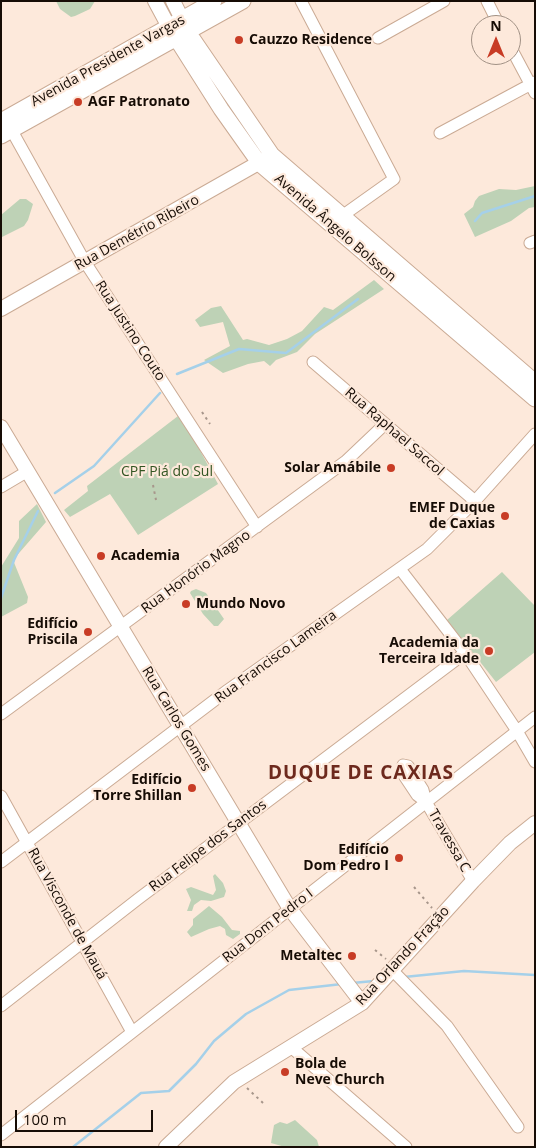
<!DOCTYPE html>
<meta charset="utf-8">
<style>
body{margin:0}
#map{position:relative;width:536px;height:1148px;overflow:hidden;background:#fde9db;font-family:"Open Sans",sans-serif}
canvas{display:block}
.frame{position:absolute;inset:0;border:2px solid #160c05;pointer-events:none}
.north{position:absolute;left:471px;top:15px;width:50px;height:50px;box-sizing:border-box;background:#fde9db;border:1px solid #a19185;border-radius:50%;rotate:0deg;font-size:14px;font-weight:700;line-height:20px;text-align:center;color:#160c05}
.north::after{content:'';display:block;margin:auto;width:18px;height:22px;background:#c83c25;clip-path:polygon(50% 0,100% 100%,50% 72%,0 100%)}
.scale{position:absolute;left:15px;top:1110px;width:138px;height:22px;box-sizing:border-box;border:2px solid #160c05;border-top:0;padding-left:6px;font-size:15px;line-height:18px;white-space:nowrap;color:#160c05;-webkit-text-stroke:4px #fde9db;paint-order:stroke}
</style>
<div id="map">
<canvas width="536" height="1148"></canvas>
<div class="frame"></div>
<div class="north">N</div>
<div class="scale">100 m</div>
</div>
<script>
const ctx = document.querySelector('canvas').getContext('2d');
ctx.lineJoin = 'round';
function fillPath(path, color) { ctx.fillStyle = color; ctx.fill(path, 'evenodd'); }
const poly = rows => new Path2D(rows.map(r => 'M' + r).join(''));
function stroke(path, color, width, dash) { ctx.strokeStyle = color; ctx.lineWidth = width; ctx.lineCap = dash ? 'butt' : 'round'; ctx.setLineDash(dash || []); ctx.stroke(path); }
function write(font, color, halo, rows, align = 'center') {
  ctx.font = font + ' "Open Sans",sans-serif'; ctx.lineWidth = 4.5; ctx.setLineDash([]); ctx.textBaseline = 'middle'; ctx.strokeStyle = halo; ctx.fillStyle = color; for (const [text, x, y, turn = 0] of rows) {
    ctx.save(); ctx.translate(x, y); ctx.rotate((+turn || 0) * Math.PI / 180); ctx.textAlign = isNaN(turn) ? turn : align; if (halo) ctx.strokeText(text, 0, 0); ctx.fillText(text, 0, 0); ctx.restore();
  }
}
fillPath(poly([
 [56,1,95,1,90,9,75,16,71,17,60,9],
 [535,186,535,207,529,208,511,221,475,237,464,214,473,207,475,201,479,196,499,189,516,190],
 [20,199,26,199,33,204,28,220,24,226,2,237,1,215],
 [374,280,384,289,315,334,297,352,276,360,270,366,264,361,248,364,223,373,204,360,230,346,223,322,200,327,195,320,211,308,221,306,243,340,247,339,269,345,287,339,302,331,324,307,333,310],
 [178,416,196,443,218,484,138,535,110,494,70,517,64,510,88,491,87,486],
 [37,504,46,522,13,560,28,597,27,603,1,617,1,567,19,538,19,521],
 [502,572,535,606,535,652,496,682,447,620],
 [196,589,206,593,224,619,218,626,214,626,203,614,190,593,191,591],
 [215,874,223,883,226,891,224,897,211,901,201,900,194,905,192,911,187,911,191,900,186,889,191,887,213,895,216,890,213,876],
 [209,906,222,917,232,930,240,931,240,934,233,939,226,935,225,929,220,926,209,929,191,937,187,932,193,925,193,919],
 [295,1120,317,1140,319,1147,285,1147,271,1143,274,1125,280,1122,287,1124]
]), '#bed2b6');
stroke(poly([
 [475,221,482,213,535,196],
 [177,374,239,349,286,353,358,299],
 [55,493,94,466,160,393],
 [1,598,14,560,38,511],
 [404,977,464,971,535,975],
 [352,983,374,981],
 [73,1147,141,1093,169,1091,196,1064,214,1041,246,1014,289,990,342,984]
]), '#a5d0e9', 2.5);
const minor = poly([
 [301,1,394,179,342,216],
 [487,1,499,25],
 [378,38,444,1],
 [511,48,535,93],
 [12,131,85,262,257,527],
 [440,133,535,82],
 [530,243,535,241],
 [313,362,475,501],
 [1,487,28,471],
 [400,569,465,653,517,731,535,762],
 [1,714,346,461,385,424],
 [1,796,132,1032],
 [426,802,417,795,401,771,403,765,408,766,423,790,426,802,473,881],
 [1,862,228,690,427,549,475,501,535,434],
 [392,970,447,1026,518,1127],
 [1,1006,138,899,465,653],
 [291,1047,406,1147],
 [1,1135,535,717]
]);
const tertiary = poly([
 [155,1,169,27],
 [173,1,182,19],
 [1,309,269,157],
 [1,427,290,909,362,1003],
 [166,1147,234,1082,362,1003,473,881,510,843,535,823]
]);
const secondary = poly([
 [182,19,188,32,272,155,535,382],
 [169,27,221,109,260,164,535,399],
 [1,121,214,1],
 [1,136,243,1]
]);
stroke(minor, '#caaa94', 13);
stroke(tertiary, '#caaa94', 16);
stroke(secondary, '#caaa94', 17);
stroke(poly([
 [202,412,210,424],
 [153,485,156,500],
 [414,887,432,908],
 [375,950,386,959],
 [247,1088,263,1103]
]), '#a7968b', 2, [2.5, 4]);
stroke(minor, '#fff', 11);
stroke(tertiary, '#fff', 14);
stroke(secondary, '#fff', 15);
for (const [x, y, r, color] of [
 [239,40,5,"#c83c25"],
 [78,102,5,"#c83c25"],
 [391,468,5,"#c83c25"],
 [505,516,5,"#c83c25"],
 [101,556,5,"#c83c25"],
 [186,604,5,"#c83c25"],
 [88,632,5,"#c83c25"],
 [489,651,5,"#c83c25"],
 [192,788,5,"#c83c25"],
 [399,858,5,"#c83c25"],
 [352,956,5,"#c83c25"],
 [285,1072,5,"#c83c25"]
]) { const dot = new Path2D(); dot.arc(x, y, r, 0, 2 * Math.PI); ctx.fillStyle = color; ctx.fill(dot); stroke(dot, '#fde9db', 2); }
write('bold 14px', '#160c05', '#fde9db', [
 ["Cauzzo Residence",249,40,"left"],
 ["AGF Patronato",88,102,"left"],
 ["Solar Amábile",381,468],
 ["EMEF Duque",495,508],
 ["de Caxias",495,524],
 ["Academia",111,556,"left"],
 ["Mundo Novo",196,604,"left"],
 ["Edifício",78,624],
 ["Priscila",78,640],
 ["Academia da",479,643],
 ["Terceira Idade",479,659],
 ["Edifício",182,780],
 ["Torre Shillan",182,796],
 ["Edifício",389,850],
 ["Dom Pedro I",389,866],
 ["Metaltec",342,956],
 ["Bola de",295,1064,"left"],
 ["Neve Church",295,1080,"left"]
], 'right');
write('14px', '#160c05', '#fde9db', [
 ["Avenida Presidente Vargas",108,61,-29],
 ["Avenida Ângelo Bolsson",335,228,41],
 ["Rua Demétrio Ribeiro",137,233,-29],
 ["Rua Justino Couto",130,331,57],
 ["Rua Raphael Saccol",394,432,41],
 ["Rua Honório Magno",196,572,-36],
 ["Rua Francisco Lameira",276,657,-36],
 ["Rua Carlos Gomes",176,719,59],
 ["Travessa C",449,841,60],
 ["Rua Felipe dos Santos",208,846,-37],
 ["Rua Visconde de Mauá",67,914,61],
 ["Rua Dom Pedro I",268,926,-38],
 ["Rua Orlando Fração",403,956,-47]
]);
write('14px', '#325522', '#fde9db', [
 ["CPF Piá do Sul",167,472]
]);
ctx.letterSpacing = '1px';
write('bold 19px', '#6d291d', '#fde9db', [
 ["DUQUE DE CAXIAS",361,774]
]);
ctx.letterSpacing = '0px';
</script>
